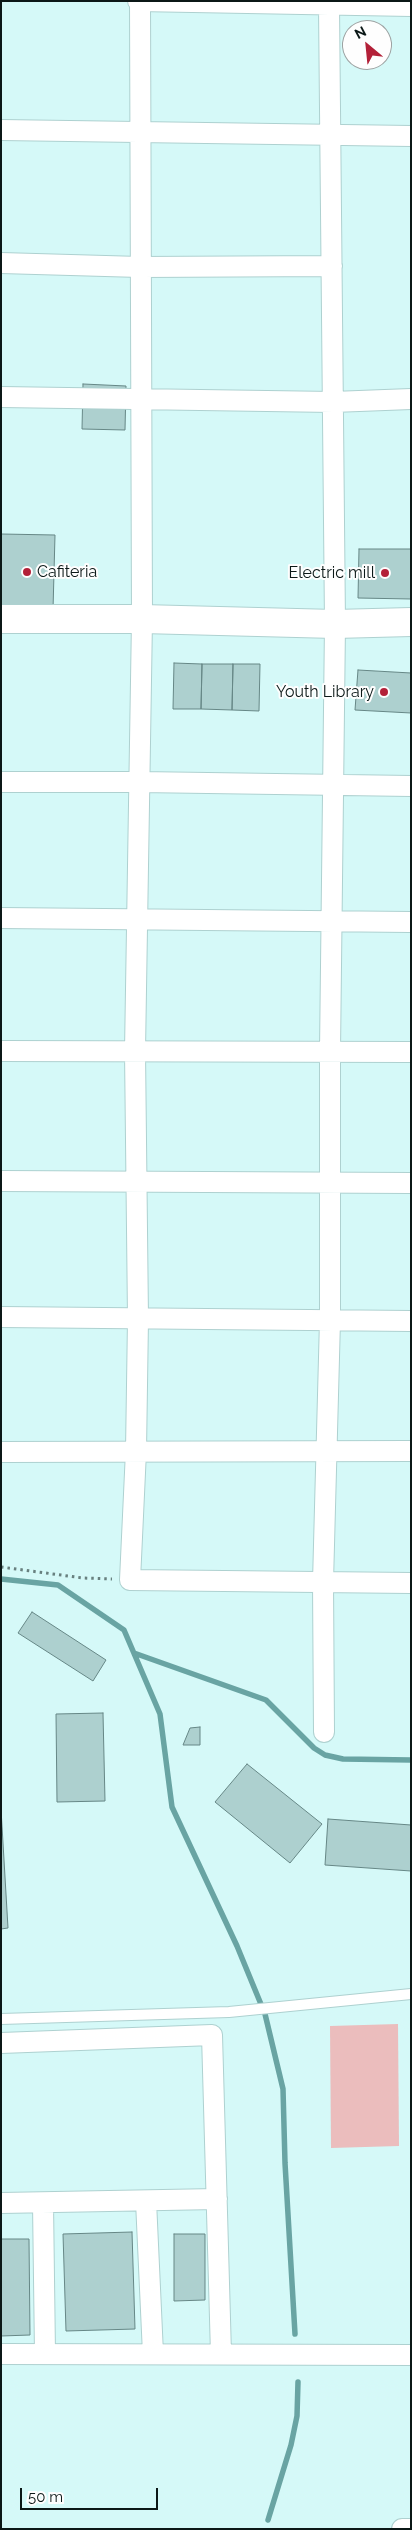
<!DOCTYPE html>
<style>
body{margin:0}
#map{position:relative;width:412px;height:2530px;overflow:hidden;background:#d5f9f8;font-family:Raleway,sans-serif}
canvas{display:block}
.frame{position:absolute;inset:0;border:2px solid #0b1817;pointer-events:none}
.north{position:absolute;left:342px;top:20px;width:50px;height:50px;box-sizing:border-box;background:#fefefe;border:1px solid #9da2a2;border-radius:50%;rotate:332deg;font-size:14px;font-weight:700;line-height:20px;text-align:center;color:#0b1817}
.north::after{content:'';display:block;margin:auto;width:18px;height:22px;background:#b32038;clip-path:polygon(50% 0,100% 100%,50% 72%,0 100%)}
.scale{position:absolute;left:20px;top:2488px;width:138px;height:22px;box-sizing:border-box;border:2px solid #0b1817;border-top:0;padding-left:6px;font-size:15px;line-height:18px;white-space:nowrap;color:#0b1817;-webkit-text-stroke:4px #fefefe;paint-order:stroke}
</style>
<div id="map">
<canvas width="412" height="2530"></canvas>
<div class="frame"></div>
<div class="north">N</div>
<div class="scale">50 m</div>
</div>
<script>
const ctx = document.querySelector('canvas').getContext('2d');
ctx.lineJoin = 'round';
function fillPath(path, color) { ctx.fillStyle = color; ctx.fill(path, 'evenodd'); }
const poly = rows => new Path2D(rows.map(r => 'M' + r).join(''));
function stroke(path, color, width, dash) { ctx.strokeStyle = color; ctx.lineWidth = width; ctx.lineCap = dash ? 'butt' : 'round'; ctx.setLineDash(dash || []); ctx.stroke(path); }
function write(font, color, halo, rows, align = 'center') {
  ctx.font = font + ' Raleway,sans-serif'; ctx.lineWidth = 4; ctx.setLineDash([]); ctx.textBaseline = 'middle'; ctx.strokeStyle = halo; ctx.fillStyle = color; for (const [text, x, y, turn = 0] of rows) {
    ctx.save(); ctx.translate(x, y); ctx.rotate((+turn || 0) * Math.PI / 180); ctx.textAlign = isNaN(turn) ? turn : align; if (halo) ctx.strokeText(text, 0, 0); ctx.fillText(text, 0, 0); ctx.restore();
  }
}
fillPath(poly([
 [398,2024,399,2146,331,2148,330,2026]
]), '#ebbdbd');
stroke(poly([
 [1,1579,58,1585,124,1630,160,1714,172,1807,237,1946,265,2014,283,2089,285,2163,295,2334],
 [134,1653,266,1700,314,1748,325,1755,343,1759,411,1760],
 [268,2520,291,2445,297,2416,298,2382]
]), '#69a4a3', 5.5);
const building = poly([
 [83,384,126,386,125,430,82,429,83,384],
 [1,534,55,535,53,610,1,609,1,534],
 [359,549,411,549,411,599,358,598,359,549],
 [174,663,202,664,201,709,173,709,174,663],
 [202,664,233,664,232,710,201,709,202,664],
 [233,664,260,664,259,711,232,710,233,664],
 [358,670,411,673,411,713,355,710,358,670],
 [32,1612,106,1660,93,1681,18,1633,32,1612],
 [103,1713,105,1801,57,1802,56,1714,103,1713],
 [200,1727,200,1745,183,1745,190,1728,200,1727],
 [247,1764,322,1824,290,1863,215,1802,247,1764],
 [1,1809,8,1928,1,1929,1,1809],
 [328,1819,411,1825,411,1871,325,1865,328,1819],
 [132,2232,135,2329,66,2331,63,2234,132,2232],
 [174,2234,205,2234,205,2300,174,2301,174,2234],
 [1,2239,29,2239,30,2335,1,2336,1,2239]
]);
fillPath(building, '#add0cf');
stroke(building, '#668786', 1);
const lane = poly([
 [1,2019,229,2012,411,1994]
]);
const street = poly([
 [138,1,411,6],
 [140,1,142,619,135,1051,138,1319,136,1451,130,1580,411,1583],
 [1,130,411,136],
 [1,263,140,267,332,266],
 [1,397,333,402,411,399],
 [1,782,140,782,411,786],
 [1,918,411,922],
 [1,1051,411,1052],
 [1,1181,411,1183],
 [1,1317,411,1321],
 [1,1452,411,1451],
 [324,1732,323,1582,330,1320,330,1051,335,624,329,6],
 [1,2043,212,2035,221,2354],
 [146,2201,153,2354],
 [1,2203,217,2199],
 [43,2203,45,2354],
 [1,2354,411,2355],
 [402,2529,411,2529]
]);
const secondary = poly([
 [1,619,142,619,335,624,411,622]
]);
stroke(lane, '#aed1d0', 12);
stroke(street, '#aed1d0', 22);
stroke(secondary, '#aed1d0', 30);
stroke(poly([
 [1,1567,83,1578,112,1579]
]), '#68807f', 3, [2.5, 4]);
stroke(lane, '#fff', 10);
stroke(street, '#fff', 20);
stroke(secondary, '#fff', 28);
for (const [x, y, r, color] of [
 [27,572,5,"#b32038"],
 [385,573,5,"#b32038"],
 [384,692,5,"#b32038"]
]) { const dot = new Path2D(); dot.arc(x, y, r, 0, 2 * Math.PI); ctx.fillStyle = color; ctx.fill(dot); stroke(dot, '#fefefe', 2); }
write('16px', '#0b1817', '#fefefe', [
 ["Cafiteria",37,572,"left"],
 ["Electric mill",375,573],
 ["Youth Library",374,692]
], 'right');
</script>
